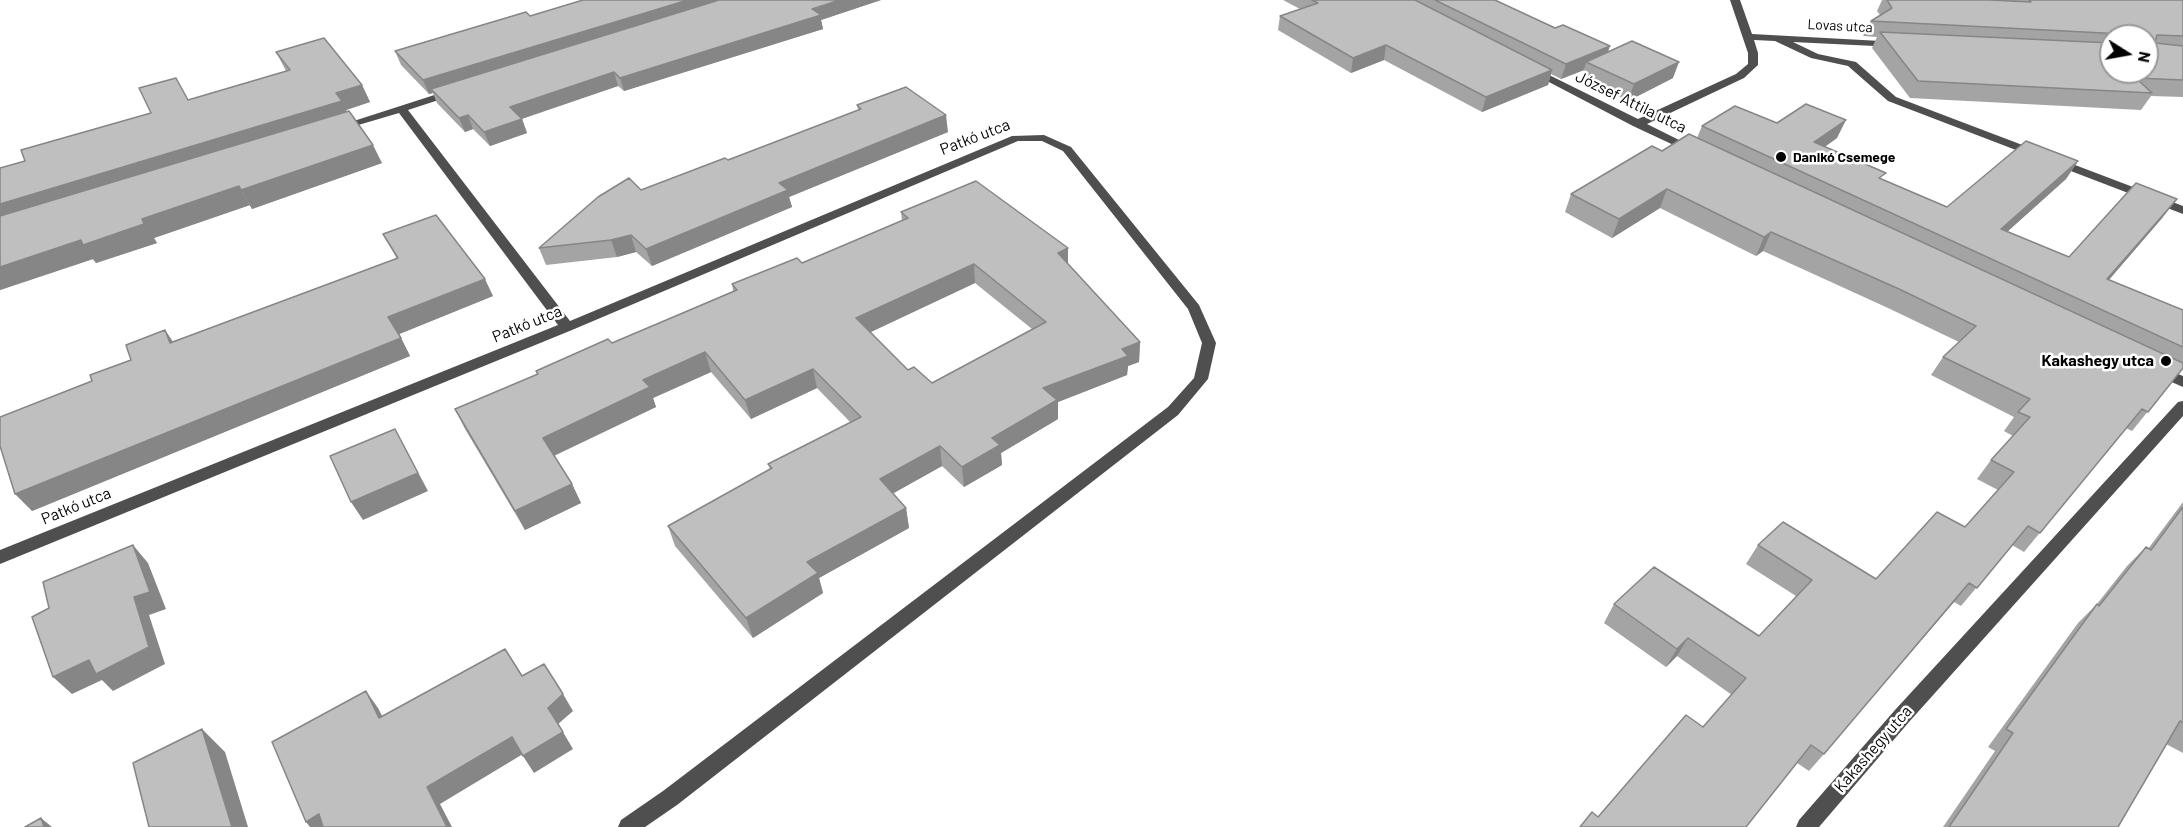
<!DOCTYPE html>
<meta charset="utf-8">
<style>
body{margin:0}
#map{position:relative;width:2183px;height:827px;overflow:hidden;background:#fff;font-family:Barlow,sans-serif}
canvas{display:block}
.north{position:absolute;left:2099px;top:24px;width:60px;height:60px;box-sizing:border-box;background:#fff;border:2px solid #999;border-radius:50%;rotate:101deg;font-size:16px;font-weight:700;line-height:24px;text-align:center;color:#000}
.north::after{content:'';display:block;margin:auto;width:21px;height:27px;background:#000;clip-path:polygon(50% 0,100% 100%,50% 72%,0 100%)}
</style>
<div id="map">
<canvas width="2183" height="827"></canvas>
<div class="north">N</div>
</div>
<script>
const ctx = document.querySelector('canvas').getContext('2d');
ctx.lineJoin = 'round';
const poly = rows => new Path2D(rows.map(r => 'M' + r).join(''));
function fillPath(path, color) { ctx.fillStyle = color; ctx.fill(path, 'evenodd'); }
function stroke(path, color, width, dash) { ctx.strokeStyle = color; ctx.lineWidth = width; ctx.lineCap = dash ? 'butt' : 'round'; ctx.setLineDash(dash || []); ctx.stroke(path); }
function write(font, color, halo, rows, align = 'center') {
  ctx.font = font + ' Barlow,sans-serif'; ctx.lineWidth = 5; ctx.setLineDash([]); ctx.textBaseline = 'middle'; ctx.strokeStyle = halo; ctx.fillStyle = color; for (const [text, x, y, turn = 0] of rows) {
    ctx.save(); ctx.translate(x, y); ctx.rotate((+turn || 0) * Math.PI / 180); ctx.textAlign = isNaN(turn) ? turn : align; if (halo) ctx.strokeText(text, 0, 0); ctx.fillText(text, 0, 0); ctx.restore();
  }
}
fillPath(poly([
 [1730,0,1740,0,1752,34,1899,42,1899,46,1895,47,1793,42,1818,54,1856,62,1896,97,2183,206,2183,214,1888,101,1848,66,1811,58,1775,41,1754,40,1758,53,1758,65,1744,78,1647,124,1699,150,1699,154,1695,155,1633,126,1526,70,1535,68,1638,119,1736,74,1748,64,1748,53,1730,0],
 [453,89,458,92,457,94,408,110,570,321,1012,136,1044,135,1071,147,1199,305,1216,343,1208,379,1178,415,677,805,645,827,618,827,621,820,663,791,1168,407,1194,378,1202,343,1188,309,1063,151,1042,141,1018,141,572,330,0,564,0,550,558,325,399,113,338,131,332,128,453,89],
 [2156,365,2183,376,2183,387,2151,373,2149,370,2156,365],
 [2183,401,2183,416,1909,722,1819,827,1796,827,1799,820,1895,710,2178,402,2183,401]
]), '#4f4f4f');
fillPath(poly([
 [583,0,881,0,821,20,823,29,624,91,618,86,522,119,527,133,490,146,473,129,465,132,437,103,433,93,429,94,401,65,395,51,530,16],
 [1283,0,1495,0,1608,52,1673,78,1628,101,1581,78,1584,70,1561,79,1551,74,1548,85,1482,112,1384,60,1351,73,1278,30,1280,16,1300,9],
 [1882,0,2183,0,2183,97,2151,96,2141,110,1910,98,1872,48,1877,37,1863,36,1871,21,1880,15,1877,11],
 [2111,36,2147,36,2111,72],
 [276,52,362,85,370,102,346,110,382,163,252,209,250,205,154,238,157,243,96,263,93,259,0,290,0,168,25,161,151,113,189,100,286,71],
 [857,105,948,132,789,197,792,207,652,266,636,252,617,257,546,265,539,248,641,190,728,160,858,110],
 [1777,123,1837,138,1824,147,1882,180,1947,207,2078,161,2066,179,2007,232,2069,257,2163,217,2109,280,2183,310,2183,368,2132,431,2126,428,2024,552,2012,545,1961,606,1954,602,1809,771,1797,763,1598,817,1703,727,1732,695,1677,656,1666,667,1604,623,1614,604,1759,636,1796,596,1746,564,1758,545,1876,579,1965,527,1998,490,1977,479,1991,460,2013,436,2004,431,2014,417,1931,375,1943,357,1959,342,1888,308,1763,251,1756,256,1660,208,1612,238,1565,212,1571,194,1662,151,1697,138,1702,126],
 [901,212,1068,264,1140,342,1139,362,1128,366,1127,375,1058,402,1058,419,1001,453,1002,465,964,487,942,466,892,494,906,508,909,528,819,578,823,593,753,638,675,546,668,526,770,469,768,464,851,423,817,388,751,419,711,372,653,398,656,407,554,456,572,484,581,503,525,530,465,429,455,409,538,374,536,371,612,343,733,291,732,284,802,263,902,221],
 [975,283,1032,329,932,383,908,370,871,332],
 [383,234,493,296,399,334,410,356,32,511,131,360,165,330,173,342,397,259],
 [2183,502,2183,753,2166,744,2118,827,1943,827,1995,751,1988,747,2078,623,2097,604,2127,566,2146,547,2148,549]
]), '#a4a4a4');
fillPath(poly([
 [688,0,733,0,431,89,433,93,429,94,423,80],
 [840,0,881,0,821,20,823,29,624,91,620,78],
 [1386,45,1384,60,1351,73,1353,58],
 [1610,46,1605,61,1586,62,1584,70,1561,79,1566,64],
 [1679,62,1673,78,1628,101,1634,84],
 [1552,70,1548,85,1482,112,1486,97],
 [614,72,618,86,515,121,510,107],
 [362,85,370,102,346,110,350,118,0,227,0,204],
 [468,115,473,129,465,132,459,118],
 [946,115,948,132,789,197,792,207,652,266,646,249,779,183],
 [522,119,527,133,490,146,484,132],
 [1846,120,1837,138,1805,161,1814,142],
 [373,145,382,163,252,209,241,190],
 [2078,161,2066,179,1989,248,2001,229],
 [239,186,250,205,154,238,157,243,96,263,93,259,0,290,0,267,81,240],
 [1667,189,1660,208,1612,238,1619,219],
 [2177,199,2163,217,2093,298,2107,279],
 [1771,232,1763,251,1756,256,1764,237],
 [631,235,636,252,617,257,611,240],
 [1068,248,1068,267,1058,253],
 [974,264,975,283,860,337,856,318],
 [485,279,493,296,397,335,388,317],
 [165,330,177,348,170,343],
 [401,338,410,356,32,511,15,494],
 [1140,342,1139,362,1128,366,1127,375,1058,402,1058,419,1001,453,1002,465,964,487,962,467,1043,388,1122,349],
 [705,352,711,372,653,398,656,407,551,457,543,438,643,380],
 [813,369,817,388,751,419,745,400],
 [395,429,428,491,363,520,351,502],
 [940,446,942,466,883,499,880,479],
 [572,484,581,503,525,530,515,511],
 [906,508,909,528,819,578,823,593,753,638,746,618,807,562],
 [133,545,148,563,166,609,149,615,165,664,113,691,102,680,72,694,53,677,89,660,134,597],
 [1969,583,1954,602,1809,771,1824,754],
 [1688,638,1677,656,1666,667,1677,649],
 [366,691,378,708,392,735,379,718],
 [563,694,573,711,557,725,548,708],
 [202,729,225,752,248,827,232,827],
 [563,732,573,749,534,773,523,756],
 [512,737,523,754,440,804,452,827,447,827,427,787],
 [319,814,331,827,310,827,306,822],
 [41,818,52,827,44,827]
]), '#868686');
const building = poly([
 [583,0,688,0,423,80,395,51,526,12,530,16,583,0],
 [719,0,840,0,812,9,821,15,620,78,614,72,510,107,522,119,484,132,468,115,459,118,431,89,719,0],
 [1312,0,1415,0,1552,70,1486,97,1386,45,1353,58,1280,16,1318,3,1312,0],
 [1435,0,1495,0,1555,28,1563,25,1610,46,1566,64,1435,0],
 [1887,0,1989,0,2031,2,2029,0,2183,0,2183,36,2157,35,2155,43,2183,46,2183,80,2136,78,2152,93,1918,81,1880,32,2111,43,2111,72,2147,72,2147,36,2122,36,2123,34,1871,21,1892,8,1887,0],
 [324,38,362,85,336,93,342,101,0,204,0,168,25,161,21,150,151,113,139,88,176,78,188,100,290,70,276,52,324,38],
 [1632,41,1679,62,1634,84,1586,62,1632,41],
 [906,87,946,115,779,183,788,190,646,249,631,235,611,240,539,248,598,197,629,178,641,190,725,158,728,160,861,109,857,105,906,87],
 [1806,104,1846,120,1814,142,1886,173,1879,178,1947,207,2026,141,2078,161,2001,229,2069,257,2136,183,2177,199,2107,279,2183,310,2183,347,1702,126,1735,106,1777,123,1806,104],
 [349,111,373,145,241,190,239,186,142,219,144,224,83,245,81,240,0,267,0,216,349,111],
 [1689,134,2183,363,2183,368,2148,412,2142,409,2040,533,2028,526,1977,588,1969,583,1824,754,1811,745,1746,827,1580,827,1592,812,1598,817,1686,715,1703,727,1746,678,1688,638,1677,649,1614,604,1654,567,1759,636,1812,580,1758,545,1783,522,1876,579,1937,512,1965,527,2014,472,1991,460,2030,417,2018,412,2030,399,1943,357,1976,326,1899,289,1771,232,1764,237,1667,189,1619,219,1571,194,1652,146,1662,151,1689,134],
 [976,181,1068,248,1058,253,1140,342,1122,349,1128,356,1043,388,1057,400,992,438,1000,445,962,467,940,446,880,479,906,508,807,562,818,573,746,618,668,526,772,468,768,464,861,417,813,369,745,400,705,352,643,380,650,387,543,438,572,484,515,511,455,409,538,374,536,371,608,339,612,343,737,290,732,284,797,258,802,263,908,218,901,212,976,181],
 [974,264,1046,322,932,383,914,367,908,370,856,318,974,264],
 [436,215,485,279,388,317,401,338,15,494,0,446,0,417,92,381,90,375,131,360,126,345,165,330,170,343,398,258,383,234,436,215],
 [395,429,418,473,351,502,330,456,395,429],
 [2183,507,2183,722,2180,721,2118,827,1949,827,2013,733,2006,729,2097,604,2099,606,2146,547,2151,550,2183,507],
 [133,545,150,592,134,597,149,647,96,674,89,660,53,677,32,617,49,608,43,582,133,545],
 [505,649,522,676,544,664,563,694,548,708,563,732,523,756,512,737,427,787,447,827,323,827,319,814,306,822,272,742,366,691,379,718,505,649],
 [202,729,232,827,149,827,133,763,202,729],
 [41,818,44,827,25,827,41,818]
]);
fillPath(building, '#bfbfbf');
stroke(building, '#868686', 1.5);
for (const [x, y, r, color] of [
 [1781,157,6,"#000"],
 [2166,361,6,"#000"]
]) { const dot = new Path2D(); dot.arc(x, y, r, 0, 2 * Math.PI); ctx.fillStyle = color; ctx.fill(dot); stroke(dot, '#fff', 2); }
write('14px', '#000', '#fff', [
 ["Lovas utca",1840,26,3]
]);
write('bold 14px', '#000', '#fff', [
 ["Danikó Csemege",1793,157]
], 'left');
write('16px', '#000', '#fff', [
 ["József Attila utca",1631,102,26],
 ["Patkó utca",975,137,-21],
 ["Patkó utca",527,324,-22],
 ["Patkó utca",76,506,-22],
 ["Kakashegy utca",1873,749,-49]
]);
write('bold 16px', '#000', '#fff', [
 ["Kakashegy utca",2154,361]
], 'right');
</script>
